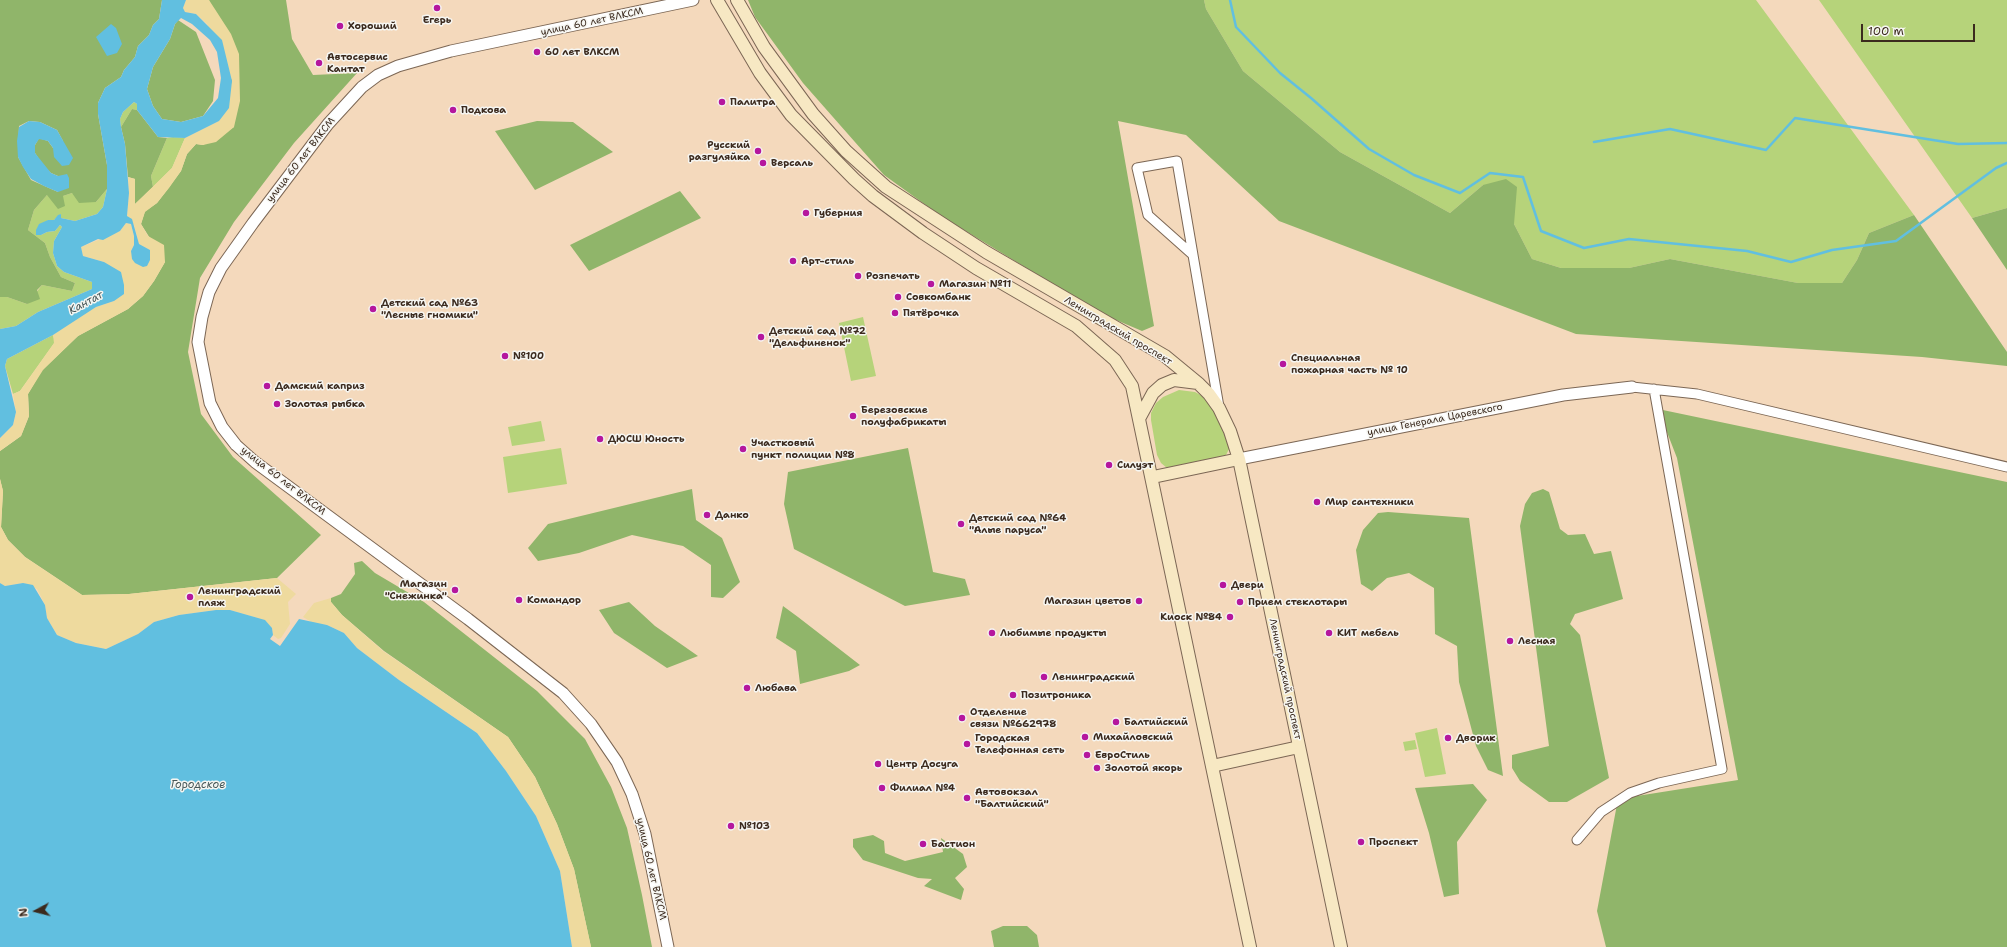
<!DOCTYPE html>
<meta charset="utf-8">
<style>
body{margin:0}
#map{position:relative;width:2007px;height:947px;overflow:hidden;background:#f4d9bc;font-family:"Shantell Sans",sans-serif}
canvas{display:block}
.north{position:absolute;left:16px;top:891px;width:40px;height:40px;-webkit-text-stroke:3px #f6f6f2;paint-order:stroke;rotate:263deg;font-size:11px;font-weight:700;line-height:16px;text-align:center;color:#3b2a1e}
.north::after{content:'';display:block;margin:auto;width:14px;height:18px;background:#3b2a1e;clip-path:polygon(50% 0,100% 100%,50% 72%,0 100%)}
.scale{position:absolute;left:1861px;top:24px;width:114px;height:18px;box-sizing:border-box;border:2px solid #3b2a1e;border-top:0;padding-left:5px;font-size:12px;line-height:14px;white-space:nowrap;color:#3b2a1e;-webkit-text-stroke:3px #f6f6f2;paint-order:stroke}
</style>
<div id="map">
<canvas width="2007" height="947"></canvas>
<div class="north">N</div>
<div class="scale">100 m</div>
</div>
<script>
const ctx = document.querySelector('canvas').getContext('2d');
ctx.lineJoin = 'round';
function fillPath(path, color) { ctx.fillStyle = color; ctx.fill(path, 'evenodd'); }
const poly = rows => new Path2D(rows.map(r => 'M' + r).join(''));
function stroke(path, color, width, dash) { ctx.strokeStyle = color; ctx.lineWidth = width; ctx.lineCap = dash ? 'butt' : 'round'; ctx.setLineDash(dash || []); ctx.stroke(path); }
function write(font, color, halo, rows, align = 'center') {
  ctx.font = font + ' "Shantell Sans",sans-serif'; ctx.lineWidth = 3; ctx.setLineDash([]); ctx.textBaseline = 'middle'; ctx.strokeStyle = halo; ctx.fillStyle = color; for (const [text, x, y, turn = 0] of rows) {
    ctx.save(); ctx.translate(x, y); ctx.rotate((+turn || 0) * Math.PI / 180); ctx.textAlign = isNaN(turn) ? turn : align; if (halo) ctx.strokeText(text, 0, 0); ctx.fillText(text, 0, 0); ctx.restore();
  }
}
fillPath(poly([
 [1204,0,1756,0,1914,215,1869,233,1857,260,1842,283,1798,283,1670,259,1629,268,1561,268,1532,259,1514,224,1483,185,1450,213,1340,152,1243,71,1206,9],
 [1819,0,2007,0,2007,208,1972,218],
 [134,102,137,104,137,110,132,109,121,127,120,119,123,112],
 [173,137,185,138,172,168,153,187,151,176,167,138],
 [107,189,103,207,97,214,75,221,61,218,61,214,54,220,48,220,41,235,47,232,55,231,60,225,62,227,54,241,53,253,57,266,64,272,92,282,92,289,38,312,16,326,0,329,0,297,7,297,27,304,42,285,72,291,75,283,61,277,50,257,45,243,28,230,34,210,47,195,63,196,72,193,96,202],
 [863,317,876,376,851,381,839,323],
 [53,335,55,342,20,391,13,394,5,366,7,359],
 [1179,390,1195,392,1204,397,1211,405,1219,419,1230,447,1225,457,1175,469,1167,468,1161,463,1157,455,1151,420,1151,413,1156,403,1163,397],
 [541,421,545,441,512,446,508,427],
 [561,448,567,484,508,493,503,457],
 [1437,728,1446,774,1425,777,1415,733],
 [1415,740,1417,749,1405,751,1403,742]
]), '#b6d37a');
fillPath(poly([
 [0,0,162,0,159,19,153,25,149,35,138,46,135,57,124,70,121,77,105,88,98,103,98,114,107,165,107,189,96,202,79,203,72,193,63,196,65,206,58,209,47,195,34,210,28,230,45,243,50,257,61,277,75,283,72,291,42,285,37,290,40,299,27,304,7,297,0,297],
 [29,121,40,122,57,130,63,141,53,148,48,141,39,138,35,145,35,153,44,167,51,173,58,176,58,192,31,180,18,157,19,126],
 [209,0,286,0,292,39,313,75,357,73,294,143,234,222,200,278,188,352,201,414,233,457,321,535,277,578,129,594,82,595,25,557,8,540,1,527,3,491,0,479,0,451,21,436,29,416,28,394,42,370,78,336,128,309,143,296,154,281,165,262,141,224,145,211,157,203,181,171,187,154,196,144,203,145,234,127],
 [748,0,1204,0,1206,9,1243,71,1340,152,1450,213,1483,185,1506,179,1517,187,1514,224,1532,259,1561,268,1629,268,1670,259,1798,283,1842,283,1857,260,1869,233,1914,215,2007,352,2007,366,1922,357,1576,334,1279,221,1186,135,1118,121,1154,326,1142,331,1102,314,941,216,884,175,803,83,755,17],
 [178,20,196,32,215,80,213,101,203,116,181,122,162,119,153,106,147,89,153,67,170,39,175,24],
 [132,109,137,110,158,137,167,138,151,176,153,187,135,204,135,179,128,177,125,144,121,127],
 [537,121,573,122,613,152,535,190,495,131],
 [680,191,701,218,589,271,570,245],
 [2007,208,2007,270,1972,218],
 [1658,409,2007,482,2007,947,1606,947,1597,911,1618,799,1738,780,1677,458],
 [908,448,933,572,965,579,970,595,905,606,794,549,784,504,788,472],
 [692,489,696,520,722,538,740,582,723,598,711,597,711,565,683,546,632,535,579,553,538,561,528,548,548,524],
 [1543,489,1549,492,1560,529,1568,535,1585,534,1594,554,1611,551,1623,599,1575,614,1570,624,1580,635,1609,778,1567,802,1549,802,1520,781,1512,768,1512,755,1549,746,1520,526,1525,504,1532,493],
 [1388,512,1469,518,1503,776,1488,770,1476,746,1459,682,1457,646,1435,634,1434,588,1409,573,1387,578,1372,591,1361,584,1356,550,1363,530,1378,513],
 [362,561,375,573,424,602,537,691,585,739,611,787,627,828,642,895,652,947,591,947,574,869,557,824,535,777,508,737,384,651,342,615,331,602,331,598,341,594,355,574,354,563],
 [629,602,655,626,698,656,667,668,614,633,599,610],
 [783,606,798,617,860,665,849,671,800,684,796,651,776,638],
 [1473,784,1487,800,1457,842,1459,894,1444,897,1429,833,1415,788],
 [873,835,884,841,885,853,905,861,943,852,941,838,963,854,967,867,955,878,964,889,961,900,924,886,932,879,918,878,863,860,853,847,853,839],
 [1003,926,1027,926,1037,935,1039,947,994,947,991,931]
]), '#90b56a');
fillPath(poly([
 [186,0,209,0,231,34,239,54,240,101,234,127,216,142,203,145,196,144,187,154,181,171,169,188,157,203,145,212,141,224,148,236,164,245,165,262,154,281,143,296,128,309,78,336,43,370,28,394,29,416,21,436,0,451,0,438,13,425,16,412,13,394,20,391,54,343,53,335,83,314,96,307,114,301,104,262,83,256,81,247,120,231,126,223,131,224,134,236,134,245,131,251,150,250,139,245,134,225,127,216,129,193,128,177,135,179,135,204,172,168,185,138,219,121,232,81,207,24,196,14,185,12,183,8],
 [0,479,3,491,1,527,8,540,25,557,82,595,129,594,277,578,296,594,288,602,290,624,281,638,278,639,273,635,272,628,264,620,230,610,216,610,179,615,154,622,138,634,106,649,76,643,57,635,47,618,45,605,37,589,23,583,5,586,0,583],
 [331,598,331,602,342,615,383,651,508,737,535,777,557,824,574,869,591,947,572,947,560,871,536,816,506,771,477,733,399,680,357,648,344,633,327,625,313,623,303,617,314,603]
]), '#eeda9e');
fillPath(poly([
 [162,0,186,0,183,8,185,12,196,14,222,40,232,81,229,108,219,121,185,138,158,137,137,110,137,104,134,102,123,112,120,119,121,127,125,144,129,193,127,216,132,219,139,244,150,250,150,260,147,266,143,267,135,263,132,259,131,251,134,245,134,236,131,224,126,223,120,231,103,240,98,239,81,247,83,256,104,262,121,272,124,285,124,294,114,301,96,307,53,335,7,359,5,366,16,412,13,425,0,438,0,329,16,326,38,312,92,289,92,282,64,272,57,266,53,253,54,241,62,227,60,225,55,231,47,232,41,235,36,235,36,230,39,224,48,220,54,220,58,215,61,214,61,218,75,221,97,214,103,207,107,189,107,165,98,114,98,103,105,88,121,77,124,70,135,57,138,46,149,35,153,25,159,19],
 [181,18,192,24,210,40,217,52,221,78,218,98,203,116,181,122,162,119,153,106,147,89,153,67,170,39,175,24],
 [111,24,116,28,122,44,117,53,107,56,96,37],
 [29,121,40,122,57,130,73,158,69,165,62,166,54,157,53,148,48,141,39,139,35,145,35,153,51,173,58,176,67,174,69,178,69,188,58,192,44,186,31,179,23,167,18,157,17,141,19,127],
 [0,583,5,586,23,583,33,585,45,605,47,618,57,635,76,643,106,649,138,634,154,622,179,615,216,610,230,610,265,620,272,628,273,635,270,639,280,646,299,619,327,625,344,633,357,648,399,680,477,733,506,771,536,816,560,871,572,947,0,947]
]), '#61bfe0');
stroke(poly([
 [1230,0,1236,27,1280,73,1311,98,1369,149,1414,175,1460,193,1490,173,1523,177,1541,231,1584,248,1629,239,1747,251,1791,262,1832,250,1896,241,1996,168,2007,163],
 [1594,142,1670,129,1766,150,1795,118,1958,144,2007,143]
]), '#61bfe0', 2.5);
const minor = poly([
 [1177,161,1193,255,1148,215,1137,168,1177,161],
 [1193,255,1219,407],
 [1632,387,1697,394,2007,467],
 [1577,840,1601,812,1630,793,1659,783,1722,769,1654,389]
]);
const tertiary = poly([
 [1239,459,1563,395,1632,387],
 [668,947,645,834,632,794,617,762,591,724,563,693,468,619,255,462,236,445,222,427,210,403,198,342,202,317,209,292,221,268,253,223,328,124,362,87,378,75,398,66,451,51,693,0]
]);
const secondary = poly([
 [717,0,760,73,791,115,854,179,873,196,923,233,976,268,1076,326,1115,360,1132,386,1250,947],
 [737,0,764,47,813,114,846,151,886,187,986,252,1165,356,1199,384,1209,394,1219,408,1230,431,1239,459,1341,947],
 [1140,417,1153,393,1162,385,1174,380,1198,383],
 [1153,477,1239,459],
 [1212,766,1299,747]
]);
stroke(minor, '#7c6755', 11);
stroke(tertiary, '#7c6755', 13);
stroke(secondary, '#7c6755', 14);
stroke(minor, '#fff', 9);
stroke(tertiary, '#fff', 11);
stroke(secondary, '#f7e8c3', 12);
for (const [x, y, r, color] of [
 [437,8,4,"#b5179e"],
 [340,26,4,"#b5179e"],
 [537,52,4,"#b5179e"],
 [319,63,4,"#b5179e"],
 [722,102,4,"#b5179e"],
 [453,110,4,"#b5179e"],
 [758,151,4,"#b5179e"],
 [763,163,4,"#b5179e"],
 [806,213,4,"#b5179e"],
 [793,261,4,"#b5179e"],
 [858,276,4,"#b5179e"],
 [931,284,4,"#b5179e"],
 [898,297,4,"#b5179e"],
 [373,309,4,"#b5179e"],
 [895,313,4,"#b5179e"],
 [761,337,4,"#b5179e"],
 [505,356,4,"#b5179e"],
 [1283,364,4,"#b5179e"],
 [267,386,4,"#b5179e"],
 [277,404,4,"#b5179e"],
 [853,416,4,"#b5179e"],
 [600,439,4,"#b5179e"],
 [743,449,4,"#b5179e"],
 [1109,465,4,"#b5179e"],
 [1317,502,4,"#b5179e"],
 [707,515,4,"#b5179e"],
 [961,524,4,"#b5179e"],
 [1223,585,4,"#b5179e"],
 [455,590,4,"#b5179e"],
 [190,597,4,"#b5179e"],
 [519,600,4,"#b5179e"],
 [1139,601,4,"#b5179e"],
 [1240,602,4,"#b5179e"],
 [1230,617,4,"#b5179e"],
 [992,633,4,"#b5179e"],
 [1329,633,4,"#b5179e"],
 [1510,641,4,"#b5179e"],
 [1044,677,4,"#b5179e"],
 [747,688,4,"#b5179e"],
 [1013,695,4,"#b5179e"],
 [962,718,4,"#b5179e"],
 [1116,722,4,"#b5179e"],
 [1085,737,4,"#b5179e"],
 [1448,738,4,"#b5179e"],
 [967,744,4,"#b5179e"],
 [1087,755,4,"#b5179e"],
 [878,764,4,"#b5179e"],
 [1097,768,4,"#b5179e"],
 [882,788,4,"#b5179e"],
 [967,798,4,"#b5179e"],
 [731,826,4,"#b5179e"],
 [1361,842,4,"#b5179e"],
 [923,844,4,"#b5179e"]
]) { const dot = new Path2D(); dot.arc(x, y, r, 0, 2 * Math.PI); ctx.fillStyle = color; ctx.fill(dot); stroke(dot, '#f6f6f2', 1.5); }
write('bold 10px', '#3b2a1e', '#f6f6f2', [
 ["Егерь",437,20,"center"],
 ["Хороший",348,26],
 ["60 лет ВЛКСМ",545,52],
 ["Автосервис",327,57],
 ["Кантат",327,69],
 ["Палитра",730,102],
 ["Подкова",461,110],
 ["Русский",750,145,"right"],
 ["разгуляйка",750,157,"right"],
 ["Версаль",771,163],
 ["Губерния",814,213],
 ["Арт-стиль",801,261],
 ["Розпечать",866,276],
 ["Магазин №11",939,284],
 ["Совкомбанк",906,297],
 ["Детский сад №63",381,303],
 ["\"Лесные гномики\"",381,315],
 ["Пятёрочка",903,313],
 ["Детский сад №72",769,331],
 ["\"Дельфиненок\"",769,343],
 ["№100",513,356],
 ["Специальная",1291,358],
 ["пожарная часть № 10",1291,370],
 ["Дамский каприз",275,386],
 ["Золотая рыбка",285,404],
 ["Березовские",861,410],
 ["полуфабрикаты",861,422],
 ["ДЮСШ Юность",608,439],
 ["Участковый",751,443],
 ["пункт полиции №8",751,455],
 ["Силуэт",1117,465],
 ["Мир сантехники",1325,502],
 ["Данко",715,515],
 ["Детский сад №64",969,518],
 ["\"Алые паруса\"",969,530],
 ["Магазин",447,584,"right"],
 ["\"Снежинка\"",447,596,"right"],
 ["Двери",1231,585],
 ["Ленинградский",198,591],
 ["пляж",198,603],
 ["Командор",527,600],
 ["Магазин цветов",1131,601,"right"],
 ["Прием стеклотары",1248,602],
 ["Киоск №84",1222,617,"right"],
 ["Любимые продукты",1000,633],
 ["КИТ мебель",1337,633],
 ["Лесная",1518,641],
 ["Ленинградский",1052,677],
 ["Любава",755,688],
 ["Позитроника",1021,695],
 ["Отделение",970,712],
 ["связи №662978",970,724],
 ["Балтийский",1124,722],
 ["Михайловский",1093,737],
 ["Городская",975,738],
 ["Телефонная сеть",975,750],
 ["Дворик",1456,738],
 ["ЕвроСтиль",1095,755],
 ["Центр Досуга",886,764],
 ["Золотой якорь",1105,768],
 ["Филиал №4",890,788],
 ["Автовокзал",975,792],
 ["\"Балтийский\"",975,804],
 ["№103",739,826],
 ["Проспект",1369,842],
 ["Бастион",931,844]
], 'left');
write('10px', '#3b2a1e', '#f6f6f2', [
 ["улица 60 лет ВЛКСМ",592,22,-12],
 ["улица 60 лет ВЛКСМ",301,160,-52],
 ["Ленинградский проспект",1118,331,31],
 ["улица Генерала Царевского",1435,420,-11],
 ["улица 60 лет ВЛКСМ",283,481,38],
 ["Ленинградский проспект",1285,679,78],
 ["улица 60 лет ВЛКСМ",651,869,77]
]);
write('italic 11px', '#465758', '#f6f6f2', [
 ["Кантат",86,303,-28],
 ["Городское",198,785]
]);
</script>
